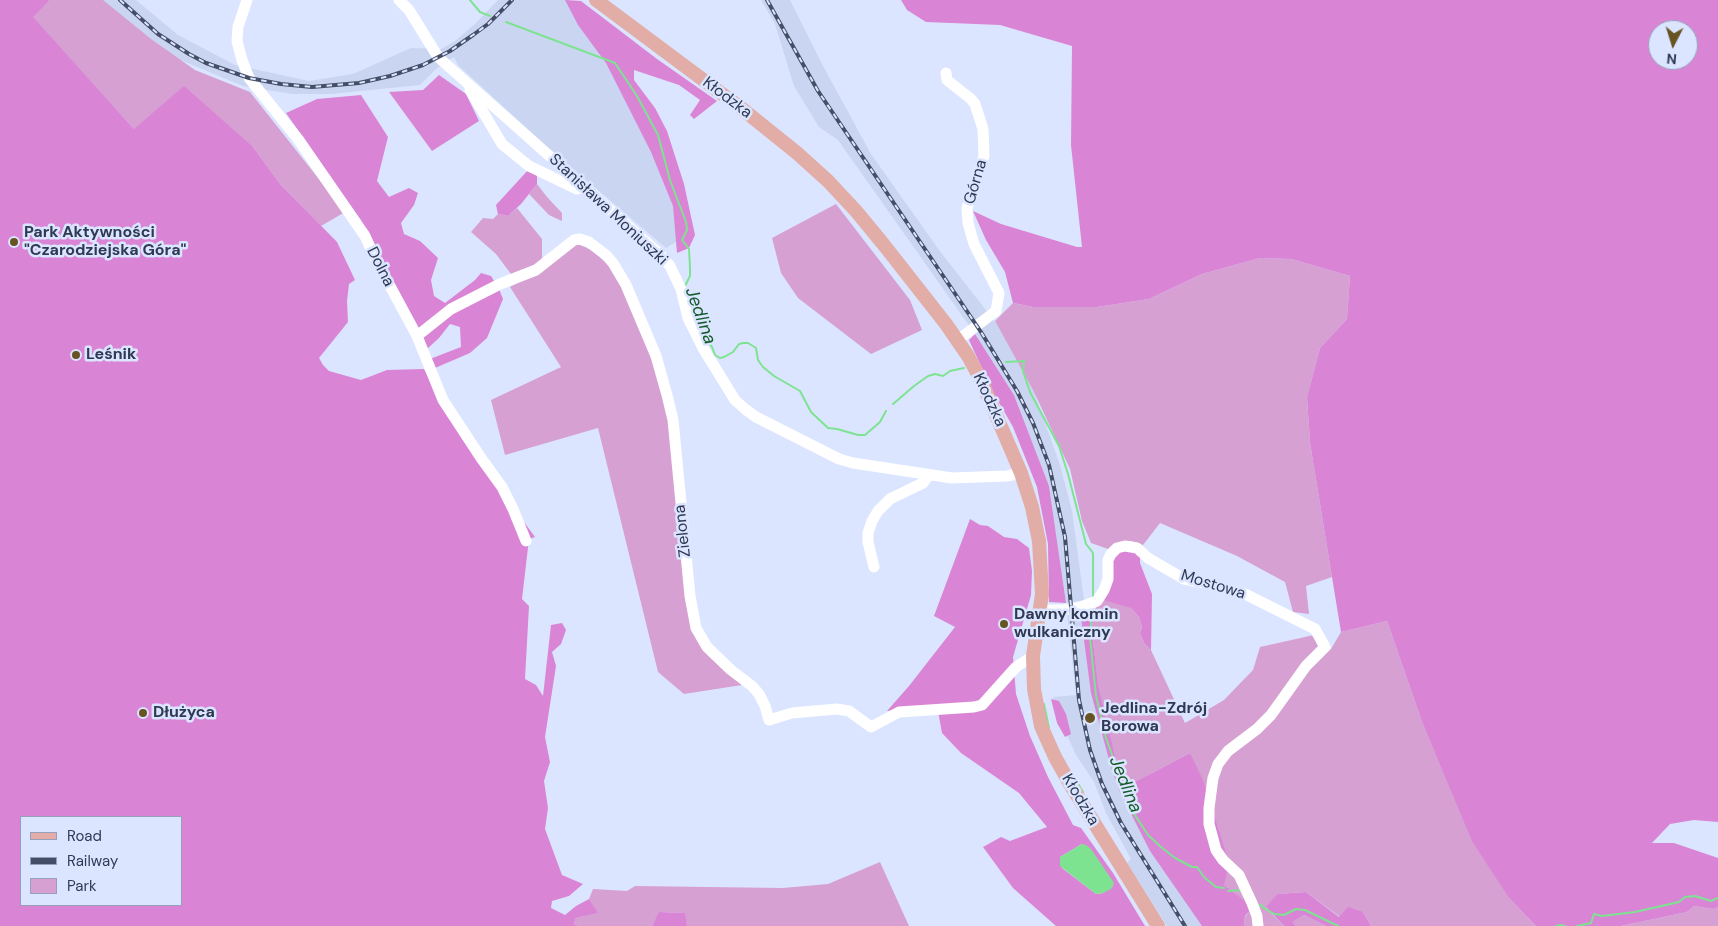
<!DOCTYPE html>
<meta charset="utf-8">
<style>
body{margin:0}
#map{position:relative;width:1718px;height:926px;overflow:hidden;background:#dbe5ff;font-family:"DM Sans",sans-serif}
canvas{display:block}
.legend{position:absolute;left:20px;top:816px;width:162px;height:90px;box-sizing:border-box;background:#dbe5ff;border:1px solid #97a0ba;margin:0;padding:6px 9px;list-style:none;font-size:15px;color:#303952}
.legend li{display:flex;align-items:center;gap:10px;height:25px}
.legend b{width:25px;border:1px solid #97a0ba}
.north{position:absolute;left:1648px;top:20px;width:50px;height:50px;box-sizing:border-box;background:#dbe5ff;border:1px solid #97a0ba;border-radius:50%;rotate:185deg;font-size:14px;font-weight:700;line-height:20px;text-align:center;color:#303952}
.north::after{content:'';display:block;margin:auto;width:18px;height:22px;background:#675422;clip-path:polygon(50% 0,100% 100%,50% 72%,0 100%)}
</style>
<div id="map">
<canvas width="1718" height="926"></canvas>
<ul class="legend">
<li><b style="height:6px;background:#e2ada6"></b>Road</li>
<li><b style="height:6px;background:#454e67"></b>Railway</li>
<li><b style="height:14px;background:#d6a0d3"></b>Park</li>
</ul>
<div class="north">N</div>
</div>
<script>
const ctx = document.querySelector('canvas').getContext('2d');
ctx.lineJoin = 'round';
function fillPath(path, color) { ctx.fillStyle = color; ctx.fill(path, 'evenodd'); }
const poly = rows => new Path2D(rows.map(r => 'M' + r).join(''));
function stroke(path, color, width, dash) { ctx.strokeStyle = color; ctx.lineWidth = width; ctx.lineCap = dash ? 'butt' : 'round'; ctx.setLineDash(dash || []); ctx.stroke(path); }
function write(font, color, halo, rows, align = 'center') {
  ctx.font = font + ' "DM Sans",sans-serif'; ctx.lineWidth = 5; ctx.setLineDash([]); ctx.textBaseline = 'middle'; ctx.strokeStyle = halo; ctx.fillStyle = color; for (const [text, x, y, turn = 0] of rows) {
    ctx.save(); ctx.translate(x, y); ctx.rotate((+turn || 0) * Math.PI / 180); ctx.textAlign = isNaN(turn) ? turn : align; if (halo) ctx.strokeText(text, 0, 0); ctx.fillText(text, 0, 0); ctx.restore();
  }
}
fillPath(poly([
 [91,0,136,0,178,35,235,65,309,81,353,74,411,48,441,49,455,41,475,24,498,0,569,0,645,127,681,228,679,240,666,248,545,145,458,65,454,57,437,68,420,85,331,94,292,94,243,86,149,47],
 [761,0,790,0,823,66,871,154,939,250,996,323,1034,392,1060,465,1072,511,1084,600,1066,603,1049,486,1014,395,975,334,838,140,819,127,794,86,775,24],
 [1084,610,1088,636,1220,926,1167,926,1127,863,1131,859,1106,813,1094,782,1076,755,1059,718,1053,697,1076,695,1067,613]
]), '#cad5f1');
fillPath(poly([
 [50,0,103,0,151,39,195,70,250,92,345,212,321,226,281,185,253,147,134,129,32,17],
 [537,184,547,197,562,213,562,221,549,215,529,194],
 [836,204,910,300,922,330,871,354,798,298,781,273,772,238],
 [517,208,542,239,542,258,534,269,511,274,496,254,471,232,483,218,493,219,498,214,508,216],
 [576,243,591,250,609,265,622,286,652,356,667,413,697,641,742,685,684,694,658,672,598,428,505,455,491,400,561,367,510,287,545,268],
 [1260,258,1291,259,1350,276,1347,319,1320,348,1307,397,1310,443,1332,577,1306,586,1309,614,1293,612,1285,582,1237,556,1160,523,1143,545,1131,541,1117,543,1108,549,1091,543,1082,521,1070,469,1034,392,995,321,1013,303,1033,307,1097,307,1149,299,1202,274],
 [1103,600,1125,605,1131,608,1139,617,1142,627,1140,633,1144,643,1151,650,1185,723,1224,700,1253,670,1260,647,1314,635,1321,655,1331,649,1341,632,1387,621,1422,722,1473,841,1508,897,1536,926,1371,926,1363,912,1340,917,1306,892,1277,894,1266,908,1284,926,1244,926,1245,917,1252,907,1224,885,1190,753,1129,785,1118,768,1098,684,1090,614],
 [880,862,909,926,687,926,684,913,660,912,652,926,579,926,574,924,576,918,597,913,589,899,593,889,627,891,635,886,783,888,828,884],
 [1694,906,1713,909,1718,907,1718,926,1621,926,1687,912],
 [1304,915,1326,926,1296,926,1291,922]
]), '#d6a0d3');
fillPath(poly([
 [0,0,50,0,33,17,134,129,184,86,253,147,281,185,337,242,355,280,349,284,347,301,348,322,319,358,323,365,329,371,361,380,387,370,424,369,436,392,488,473,535,537,529,539,522,599,529,606,525,679,536,685,543,696,551,625,562,623,566,630,561,644,552,652,556,666,545,737,550,762,544,781,548,808,545,829,562,875,583,884,569,896,552,901,551,908,565,915,576,906,589,899,598,913,576,918,574,924,579,926,0,926],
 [21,817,181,817,181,905,21,905],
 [565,0,581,1,657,59,717,101,694,119,690,115,700,100,679,85,634,70,634,80,655,108,667,131,684,184,695,235,689,248,677,253,673,206,651,152,606,63,578,25],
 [901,0,1718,0,1718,822,1694,820,1670,824,1652,843,1674,843,1718,858,1718,907,1713,909,1694,906,1687,912,1621,926,1536,926,1508,897,1472,841,1422,722,1387,621,1341,632,1310,443,1307,397,1320,348,1347,319,1350,276,1291,259,1260,258,1202,274,1149,299,1097,307,1033,307,1013,303,1005,272,986,240,973,211,1001,224,1077,247,1082,247,1071,145,1072,46,1000,25,926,22,907,10],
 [1658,30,1688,30,1688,60,1658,60],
 [439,75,466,94,479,121,432,151,389,92,423,90],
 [361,95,388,137,377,181,389,197,409,188,418,193,414,205,401,223,404,234,420,241,438,258,431,280,434,296,445,303,475,280,481,273,491,276,499,289,503,299,487,338,470,353,435,368,430,359,461,347,460,327,450,324,439,338,427,349,360,219,286,113,317,99],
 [529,169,537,174,537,184,521,204,508,216,498,214,496,205],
 [975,334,1014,395,1049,486,1066,603,1049,602,1048,544,1037,487,1013,427,993,392,969,340],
 [970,519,980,525,988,526,1004,537,1017,539,1029,548,1032,571,1031,595,1013,657,1016,694,1030,736,1048,777,1073,825,1081,828,1113,873,1145,926,1056,926,1013,888,983,847,1001,837,1010,841,1047,827,1019,793,961,753,942,733,937,706,887,711,909,686,955,627,934,616],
 [1082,844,1113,886,1103,893,1096,894,1062,868,1060,857],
 [1117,548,1140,554,1140,563,1152,594,1151,650,1144,643,1140,633,1142,627,1139,617,1131,608,1103,600,1113,557],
 [1090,614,1098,684,1118,768,1129,785,1190,753,1203,780,1229,863,1224,885,1253,907,1245,916,1244,926,1202,926,1150,851,1119,790,1111,767,1091,693,1081,617],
 [1051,699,1059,701,1066,714,1071,734,1065,737,1057,723],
 [1306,892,1339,917,1348,907,1363,912,1371,926,1326,926,1304,915,1292,922,1296,926,1284,926,1266,907,1277,894],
 [659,912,685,913,687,926,652,926]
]), '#da84d6');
fillPath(poly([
 [1082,844,1086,845,1091,849,1114,883,1111,889,1103,893,1096,894,1060,866,1060,857]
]), '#7ee391');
stroke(poly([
 [470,0,480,12,490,16],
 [506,22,615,63,637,96,658,135,670,180,686,222,687,230,682,240,689,249,690,267,690,276,685,286],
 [687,291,702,333,712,347,715,355,720,358,724,357,733,352,739,344,743,343,748,343,756,348,758,360,763,367,774,376,800,391,811,412,828,428,837,429,858,435,865,435,880,422,886,411],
 [1006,362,1024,361,1023,371,1030,392,1059,446,1068,474,1086,544,1093,553,1093,597],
 [893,404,914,386,928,376,935,374,943,376,950,371,964,368],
 [1092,609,1090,638,1096,696,1106,738,1124,788,1135,815,1148,835,1161,847,1175,858,1192,867,1197,867,1204,877,1216,887,1224,888],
 [1044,704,1049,728],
 [1073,775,1083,792],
 [1228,891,1241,890],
 [1258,906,1261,905,1264,908,1274,914,1284,915,1296,909,1305,910,1338,926],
 [1556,926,1560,925,1565,926],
 [1577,926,1591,923,1594,914,1602,916,1635,912,1679,902,1685,897,1695,896,1711,901,1718,898]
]), '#7ee391', 2);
stroke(poly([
 [247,0,238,27,237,41,242,60,249,78,298,139,365,236,376,260,417,336,443,400,481,458,502,487,513,509,526,541],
 [399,0,409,10,438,57,661,255,670,266,681,289,688,318,703,348,735,400,745,409,756,417,839,459,853,463,952,478,1007,476,1021,473],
 [946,73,947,80,971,99,975,104,983,129,984,156,967,208,968,223,974,244,999,293,996,311,958,340],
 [470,90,502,144,529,166,577,189,584,187],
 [417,336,451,309,500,284,536,270,574,240,580,239,589,242,606,255,613,263,626,285,656,356,667,395,673,420,690,596,696,628,707,647,731,670,752,686,759,694,765,706,769,720,792,713,837,709,849,711,871,727,899,712,974,707,982,705,1016,667,1033,656],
 [874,567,868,542,868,533,872,521,878,511,890,499,923,483,928,476],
 [1041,610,1064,610,1081,607,1097,601,1104,590,1108,579,1108,560,1111,554,1117,548,1125,546,1137,548,1148,558,1184,579,1204,583,1245,594,1315,629,1325,647,1306,666,1271,715,1257,729,1228,751,1218,764,1213,778,1209,808,1209,824,1216,850,1223,860,1239,875,1252,903,1257,916,1258,926]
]), '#fff', 11);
stroke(poly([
 [596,0,741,108,797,153,828,181,856,211,884,245,946,324,968,356,981,380,1021,473,1032,507,1039,541,1042,594,1033,656,1034,689,1041,726,1055,757,1070,784,1158,926]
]), '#e2ada6', 14);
const rail = poly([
 [120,0,158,34,189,54,206,63,249,78,281,84,312,87,359,83,390,76,423,65,450,51,473,35,488,24,512,0],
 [767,0,818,91,981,332,1017,391,1033,423,1049,465,1065,537,1079,700,1090,750,1102,784,1121,823,1185,926]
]);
stroke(rail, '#454e67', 4);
stroke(rail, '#dbe5ff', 2, [5.5]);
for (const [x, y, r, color] of [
 [14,242,5,"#675422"],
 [76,355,5,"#675422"],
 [1004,624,5,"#675422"],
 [143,713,5,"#675422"],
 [1090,718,6,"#675422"]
]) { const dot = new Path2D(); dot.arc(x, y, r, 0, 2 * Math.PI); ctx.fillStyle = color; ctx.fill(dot); stroke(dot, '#dbe5ff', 2); }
write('16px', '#303952', '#dbe5ff', [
 ["Kłodzka",727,98,37],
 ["Górna",976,182,-74],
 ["Stanisława Moniuszki",608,210,43],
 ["Dolna",380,267,63],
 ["Kłodzka",989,400,65],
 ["Zielona",683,531,-96],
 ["Mostowa",1213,585,17],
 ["Kłodzka",1080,800,59]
]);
write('bold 16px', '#303952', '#dbe5ff', [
 ["Park Aktywności",24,233],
 ["\"Czarodziejska Góra\"",24,251],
 ["Leśnik",86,355],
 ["Dawny komin",1014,615],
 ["wulkaniczny",1014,633],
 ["Jedlina-Zdrój",1101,709],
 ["Borowa",1101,727],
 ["Dłużyca",153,713]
], 'left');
write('italic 18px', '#115a27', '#dbe5ff', [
 ["Jedlina",700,316,70],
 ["Jedlina",1125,785,68]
]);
</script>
